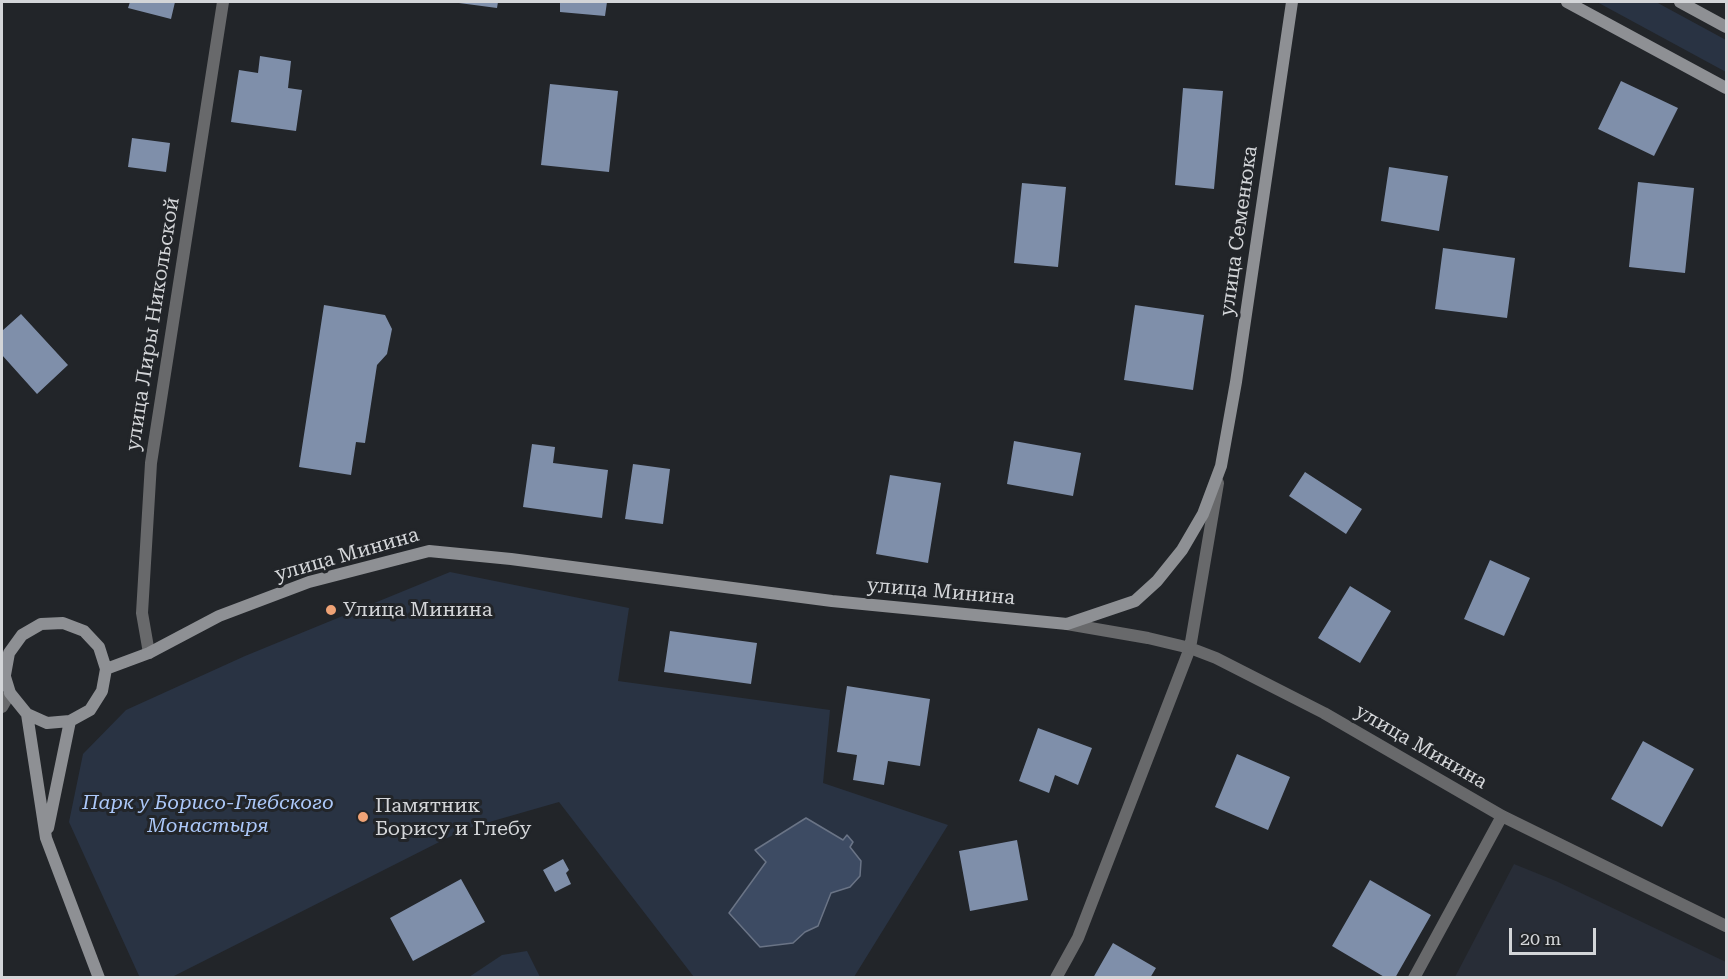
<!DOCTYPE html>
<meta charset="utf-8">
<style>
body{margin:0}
#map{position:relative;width:1728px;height:979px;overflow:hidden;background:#222529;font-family:"Roboto Serif",serif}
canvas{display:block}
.frame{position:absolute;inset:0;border:3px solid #d3d5d8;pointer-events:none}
.scale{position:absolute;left:1509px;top:928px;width:87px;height:27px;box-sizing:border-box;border:3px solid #d3d5d8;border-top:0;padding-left:8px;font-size:18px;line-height:21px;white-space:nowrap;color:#d3d5d8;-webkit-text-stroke:4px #222529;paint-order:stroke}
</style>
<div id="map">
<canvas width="1728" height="979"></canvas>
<div class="frame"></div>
<div class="scale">20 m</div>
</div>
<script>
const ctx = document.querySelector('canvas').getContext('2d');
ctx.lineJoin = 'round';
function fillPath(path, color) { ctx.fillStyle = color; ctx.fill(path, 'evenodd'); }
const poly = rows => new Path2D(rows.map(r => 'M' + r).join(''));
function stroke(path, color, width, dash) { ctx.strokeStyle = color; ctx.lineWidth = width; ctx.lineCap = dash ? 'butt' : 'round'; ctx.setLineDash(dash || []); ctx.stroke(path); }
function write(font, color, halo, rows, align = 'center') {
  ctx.font = font + ' "Roboto Serif",serif'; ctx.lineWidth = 6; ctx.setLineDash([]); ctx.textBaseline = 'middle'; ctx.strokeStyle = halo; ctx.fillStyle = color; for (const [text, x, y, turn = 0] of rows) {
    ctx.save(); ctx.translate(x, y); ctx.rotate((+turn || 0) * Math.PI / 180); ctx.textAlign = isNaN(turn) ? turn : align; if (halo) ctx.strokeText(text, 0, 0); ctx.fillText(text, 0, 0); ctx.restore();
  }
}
fillPath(poly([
 [1514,864,1556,881,1726,962,1726,977,1455,977]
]), '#282d37');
fillPath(poly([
 [1597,2,1656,2,1726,40,1726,72],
 [450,572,629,608,618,681,830,710,823,783,948,825,854,977,694,977,559,802,465,829,172,977,140,978,69,822,83,754,126,710,245,656],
 [527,951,540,977,469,977,502,955]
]), '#293343');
const water = poly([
 [806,818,843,840,847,835,853,842,850,847,861,861,860,876,850,887,831,893,818,926,805,932,793,943,760,947,729,913,766,862,755,850,806,818]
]);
fillPath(water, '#3d4b63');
stroke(water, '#6a7486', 1.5);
fillPath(poly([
 [130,2,175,2,171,19,128,8],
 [459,2,498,2,497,8,459,3],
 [560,2,607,2,605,16,560,12],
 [260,56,291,61,288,88,302,90,296,131,231,122,239,70,258,73],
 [1621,81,1678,108,1654,156,1598,129],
 [550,84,618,91,609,172,541,165],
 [1183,88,1223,91,1214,189,1175,185],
 [132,138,170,143,166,172,128,167],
 [1389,167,1448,176,1439,231,1381,221],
 [1638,182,1694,188,1685,273,1629,267],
 [1022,183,1066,187,1058,267,1014,263],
 [1443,248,1515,258,1507,318,1435,309],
 [324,305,385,315,392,329,387,354,377,365,365,443,356,442,351,475,299,467],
 [1135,305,1204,315,1193,390,1124,380],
 [21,314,68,365,37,394,2,355,2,331],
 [1014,441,1081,453,1073,496,1007,484],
 [532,444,555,447,553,463,608,470,602,518,523,507],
 [633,464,670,469,663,524,625,519],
 [1305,472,1362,509,1346,534,1289,496],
 [890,475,941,483,928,563,876,554],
 [1490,560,1530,578,1504,636,1464,619],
 [1350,586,1391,611,1360,663,1318,638],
 [670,631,757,643,751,684,664,672],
 [847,686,930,699,920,766,888,761,884,785,853,780,857,755,837,752],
 [1038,728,1092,748,1078,785,1055,775,1049,793,1019,781],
 [1643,741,1694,769,1662,827,1611,799],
 [1237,754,1290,777,1268,830,1215,807],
 [1017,840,1028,900,970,911,959,851],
 [563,859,569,870,566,873,571,884,555,892,543,870],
 [461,879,485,922,413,961,390,918],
 [1370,880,1431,915,1395,978,1386,978,1332,946],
 [1113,943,1156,968,1150,978,1093,978]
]), '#7f8faa');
stroke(poly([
 [1056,978,1078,938,1190,648]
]), '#68696b', 12);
stroke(poly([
 [1067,624,1148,638,1190,648,1216,658,1324,713,1502,816,1726,926],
 [1190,648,1218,483],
 [149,653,142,613,151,463,223,2],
 [1414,978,1502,816]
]), '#68696b', 12);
stroke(poly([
 [2,707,10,693]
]), '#68696b', 12);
stroke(poly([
 [1567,2,1726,88],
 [1680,2,1726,27],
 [2,667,10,693,27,714,47,723,70,721,90,710,102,691,106,669,99,647,84,631,63,623,41,624,22,635,9,653,5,675],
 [106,669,149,653,219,616,309,582,429,551,511,559,832,601,1067,624,1135,601,1157,581,1182,550,1203,514,1221,466,1236,382,1292,2],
 [27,714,46,838,99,978],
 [48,828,70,721]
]), '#8e9094', 12);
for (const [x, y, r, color] of [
 [331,610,6,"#efa376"],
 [363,817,6,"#efa376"]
]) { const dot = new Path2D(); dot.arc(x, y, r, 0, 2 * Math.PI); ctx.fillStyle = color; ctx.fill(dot); stroke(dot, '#222529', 2); }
write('20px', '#d3d5d8', '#222529', [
 ["улица Семенюка",1239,231,-82],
 ["улица Лиры Никольской",153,324,-81],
 ["улица Минина",347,555,-16],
 ["улица Минина",941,592,5],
 ["улица Минина",1421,747,30]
]);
write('20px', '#d3d5d8', '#222529', [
 ["Улица Минина",343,610],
 ["Памятник",375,806],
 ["Борису и Глебу",375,829]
], 'left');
write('italic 20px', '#acc8f9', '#222529', [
 ["Парк у Борисо-Глебского",208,803],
 ["Монастыря",208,826]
]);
</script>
